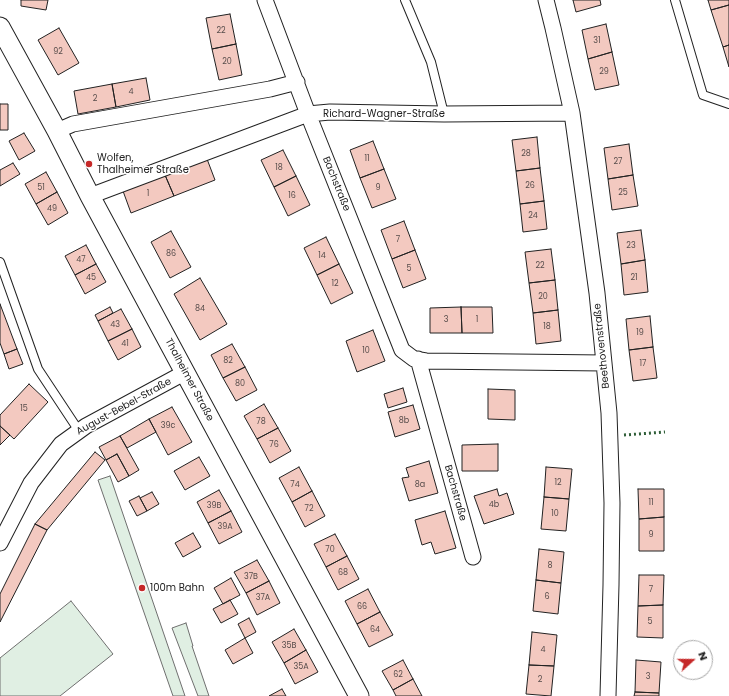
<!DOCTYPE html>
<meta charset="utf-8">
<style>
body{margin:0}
#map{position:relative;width:729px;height:696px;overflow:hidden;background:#fff;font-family:Poppins,sans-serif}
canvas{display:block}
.north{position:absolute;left:673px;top:640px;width:40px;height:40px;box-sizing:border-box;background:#fff;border:1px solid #a7a7a7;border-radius:50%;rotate:69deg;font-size:11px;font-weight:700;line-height:16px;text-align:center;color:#222}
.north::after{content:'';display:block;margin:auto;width:14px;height:18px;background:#c62828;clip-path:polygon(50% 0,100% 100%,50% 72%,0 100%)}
</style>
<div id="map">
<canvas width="729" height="696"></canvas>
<div class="north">N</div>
</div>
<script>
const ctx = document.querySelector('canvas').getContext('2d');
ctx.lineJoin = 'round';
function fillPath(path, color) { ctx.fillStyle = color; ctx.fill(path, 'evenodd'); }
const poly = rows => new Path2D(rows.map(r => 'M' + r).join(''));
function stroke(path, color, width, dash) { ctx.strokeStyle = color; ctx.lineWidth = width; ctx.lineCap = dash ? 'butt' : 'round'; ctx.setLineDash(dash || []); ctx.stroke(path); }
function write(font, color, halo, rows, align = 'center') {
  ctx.font = font + ' Poppins,sans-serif'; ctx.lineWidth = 3; ctx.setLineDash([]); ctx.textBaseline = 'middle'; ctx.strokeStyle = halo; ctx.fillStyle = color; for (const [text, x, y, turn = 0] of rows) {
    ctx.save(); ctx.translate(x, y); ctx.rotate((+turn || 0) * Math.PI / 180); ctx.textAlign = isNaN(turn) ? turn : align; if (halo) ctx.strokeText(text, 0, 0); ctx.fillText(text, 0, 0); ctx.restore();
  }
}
const green = poly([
 [110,476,185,696,173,696,98,480,110,476],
 [71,601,113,654,60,696,0,696,0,658,71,601],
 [186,623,193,646,192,646,209,696,198,696,172,628,186,623]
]);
fillPath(green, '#e0efe3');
stroke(green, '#6f6f6f', 1);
const building = poly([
 [21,0,48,0,46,10,21,6,21,0],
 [573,0,600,0,601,5,576,12,573,0],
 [708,0,729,0,729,5,711,10,708,0],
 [729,5,729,45,723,47,711,10,729,5],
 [230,14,236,44,212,49,206,18,230,14],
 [606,24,612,52,588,59,582,30,606,24],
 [59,28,79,63,58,75,38,40,59,28],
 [236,44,242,75,219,80,212,49,236,44],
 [729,45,729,67,723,47,729,45],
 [612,52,619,85,595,90,588,59,612,52],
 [146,78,150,100,116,107,112,84,146,78],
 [112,84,116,107,78,114,74,91,112,84],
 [0,104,8,104,8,130,0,130,0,104],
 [24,133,35,151,19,160,9,141,24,133],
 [537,137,540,168,516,171,512,140,537,137],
 [373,141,384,169,360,178,350,150,373,141],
 [629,144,633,175,608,179,604,148,629,144],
 [283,150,296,176,274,187,261,160,283,150],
 [207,159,215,180,174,196,165,175,207,159],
 [13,163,20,174,0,186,0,170,13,163],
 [540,168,544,201,520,204,516,171,540,168],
 [384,169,396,199,372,208,360,178,384,169],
 [46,172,57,192,36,204,25,184,46,172],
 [165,175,174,196,131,213,123,191,165,175],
 [633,175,638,206,612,210,608,179,633,175],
 [296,176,310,205,288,216,274,187,296,176],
 [57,192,68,213,48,225,36,204,57,192],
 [544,201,547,229,523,232,520,204,544,201],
 [404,221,415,250,392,259,381,230,404,221],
 [641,230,645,260,621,264,617,233,641,230],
 [171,231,191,267,170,278,151,242,171,231],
 [326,237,339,264,317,275,304,248,326,237],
 [86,245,96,264,75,275,65,256,86,245],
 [551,249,555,280,529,283,525,252,551,249],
 [415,250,426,279,403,288,392,259,415,250],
 [645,260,648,292,624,295,621,264,645,260],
 [96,264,106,282,85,294,75,275,96,264],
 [339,264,353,293,331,304,317,275,339,264],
 [200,278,227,324,200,340,174,294,200,278],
 [555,280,558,310,533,313,529,283,555,280],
 [0,304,17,349,4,354,0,343,0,304],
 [110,307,113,313,98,321,95,315,110,307],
 [461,307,462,333,430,333,430,308,461,307],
 [461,307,492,307,493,333,462,333,461,307],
 [121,309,132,329,108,341,98,321,121,309],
 [558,310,561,341,536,344,533,313,558,310],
 [650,316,653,347,629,350,626,319,650,316],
 [132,329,141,347,118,360,108,341,132,329],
 [373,330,385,361,357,372,346,341,373,330],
 [232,344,245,367,223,378,211,355,232,344],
 [653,347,657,378,633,381,629,350,653,347],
 [17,349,23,364,9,369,4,354,17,349],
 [245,367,257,390,236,401,223,378,245,367],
 [29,384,48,402,14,439,0,426,0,415,29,384],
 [403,388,407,402,388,408,384,394,403,388],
 [488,389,515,390,515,420,488,419,488,389],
 [264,404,278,428,257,439,244,416,264,404],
 [413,405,420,429,395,437,388,412,413,405],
 [172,407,192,442,168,455,149,419,172,407],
 [149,419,156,432,127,448,120,436,149,419],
 [0,426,10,435,0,445,0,426],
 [278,428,291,451,270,463,257,439,278,428],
 [120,436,139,470,129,476,117,454,106,460,99,447,120,436],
 [498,444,498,471,462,471,462,445,498,444],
 [95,452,105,460,47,530,35,524,95,452],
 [117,454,129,476,118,482,106,460,117,454],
 [199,457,210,476,185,490,174,471,199,457],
 [429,461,438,493,409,501,402,478,409,477,406,468,429,461],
 [299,467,312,491,292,502,279,478,299,467],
 [546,467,572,469,569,499,544,497,546,467],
 [497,489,499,496,507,493,514,514,484,524,474,496,497,489],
 [638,489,664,489,664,517,639,519,638,489],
 [219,490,231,511,208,523,197,502,219,490],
 [312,491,325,516,305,527,292,502,312,491],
 [152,492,159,504,147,511,140,498,152,492],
 [139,496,147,511,137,516,129,501,139,496],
 [544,497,569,499,566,531,541,529,544,497],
 [231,511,242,532,219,544,208,523,231,511],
 [445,511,456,548,435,554,431,542,422,545,415,520,445,511],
 [664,517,664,551,639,551,639,519,664,517],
 [35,524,47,530,0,622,0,594,35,524],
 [193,533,201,547,183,557,175,543,193,533],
 [335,534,347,556,326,567,314,544,335,534],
 [539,549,564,552,561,583,536,580,539,549],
 [347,556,359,579,338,590,326,567,347,556],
 [257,560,269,581,246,593,234,572,257,560],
 [639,575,664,575,663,605,638,606,639,575],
 [231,578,240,595,223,604,214,588,231,578],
 [536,580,561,583,558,614,533,611,536,580],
 [269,581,280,603,257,615,246,593,269,581],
 [368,589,380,612,357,624,345,601,368,589],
 [230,600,238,614,221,623,213,609,230,600],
 [663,605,663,638,637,637,638,606,663,605],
 [380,612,393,635,369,647,357,624,380,612],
 [249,618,256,632,245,638,238,624,249,618],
 [294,629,306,650,284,663,272,642,294,629],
 [532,632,557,635,554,666,529,665,532,632],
 [245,638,253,653,233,664,225,650,245,638],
 [306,650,318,672,295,684,284,663,306,650],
 [403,660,413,679,393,690,382,671,403,660],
 [636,660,661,662,659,693,635,692,636,660],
 [529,665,554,666,551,696,526,694,529,665],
 [413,679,422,696,396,696,393,690,413,679],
 [282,689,286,696,269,696,282,689],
 [635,692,659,693,659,696,634,696,635,692]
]);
fillPath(building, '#f3c9c0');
stroke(building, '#222', 1);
const service = poly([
 [405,0,431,62,444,114],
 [675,0,703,95,729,104],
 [0,262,38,369,79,431]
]);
const minor = poly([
 [265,0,308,114,402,350,414,359,426,361,604,363],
 [546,0,553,28,572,113,597,293,609,413,612,503,611,585,608,696],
 [57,131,73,124,270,89,297,82],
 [90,196,308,114,330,112,444,114,572,113],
 [418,359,473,557],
 [0,543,31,483,61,444,86,426,184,373]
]);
const tertiary = poly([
 [0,27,57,131,90,196,359,696]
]);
stroke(service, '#222', 10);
stroke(minor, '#222', 17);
stroke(tertiary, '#222', 21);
stroke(service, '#fff', 8);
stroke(minor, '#fff', 15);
stroke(tertiary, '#fff', 19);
stroke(poly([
 [624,435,665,432]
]), '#2f5e38', 3, [2, 3]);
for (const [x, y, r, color] of [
 [89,164,4,"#c62828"],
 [142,588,4,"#c62828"]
]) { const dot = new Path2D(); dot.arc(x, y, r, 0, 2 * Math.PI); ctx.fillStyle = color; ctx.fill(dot); stroke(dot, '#fff', 1.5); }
write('8px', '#564c4a', null, [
 ["22",221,31],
 ["31",597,41],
 ["92",58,52],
 ["20",227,62],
 ["29",604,72],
 ["4",131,92],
 ["2",95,99],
 ["28",526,154],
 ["11",367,159],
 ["27",618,162],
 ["18",279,168],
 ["26",530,186],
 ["51",41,188],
 ["9",378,188],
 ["25",623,193],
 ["1",148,194],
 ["16",292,196],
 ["49",52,209],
 ["24",533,216],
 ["7",398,240],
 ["23",631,246],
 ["86",171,254],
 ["14",322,256],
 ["47",81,260],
 ["22",540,266],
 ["5",409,269],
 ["45",91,278],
 ["21",634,278],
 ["12",335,284],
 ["20",543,297],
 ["84",200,309],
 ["3",446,320],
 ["1",477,320],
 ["43",115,325],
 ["18",547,327],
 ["19",640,333],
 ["41",125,344],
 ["10",366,351],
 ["82",228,361],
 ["17",643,364],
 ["80",240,384],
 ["15",24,409],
 ["8b",404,421],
 ["78",261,422],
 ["39c",168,426],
 ["76",274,445],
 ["12",558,483],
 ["74",295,485],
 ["8a",420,485],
 ["11",651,503],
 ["4b",494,505],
 ["39B",214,506],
 ["72",309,509],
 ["10",555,514],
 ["39A",225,527],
 ["9",651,535],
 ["70",330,550],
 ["8",550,566],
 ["68",343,573],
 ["37B",251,577],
 ["7",651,590],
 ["6",547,597],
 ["37A",263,598],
 ["66",362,607],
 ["5",650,622],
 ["64",375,630],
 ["35B",289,646],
 ["4",543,650],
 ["35A",301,667],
 ["62",398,675],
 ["3",648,677],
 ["2",540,680]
]);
write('10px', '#222', '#fff', [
 ["Richard-Wagner-Straße",384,114],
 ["Bachstraße",336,184,68],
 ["Beethovenstraße",602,346,-96],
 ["Thalheimer Straße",189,380,62],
 ["August-Bebel-Straße",124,407,-29],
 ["Bachstraße",455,493,74]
]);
write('10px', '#222', '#fff', [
 ["Wolfen,",97,158],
 ["Thalheimer Straße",97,170],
 ["100m Bahn",150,588]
], 'left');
</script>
